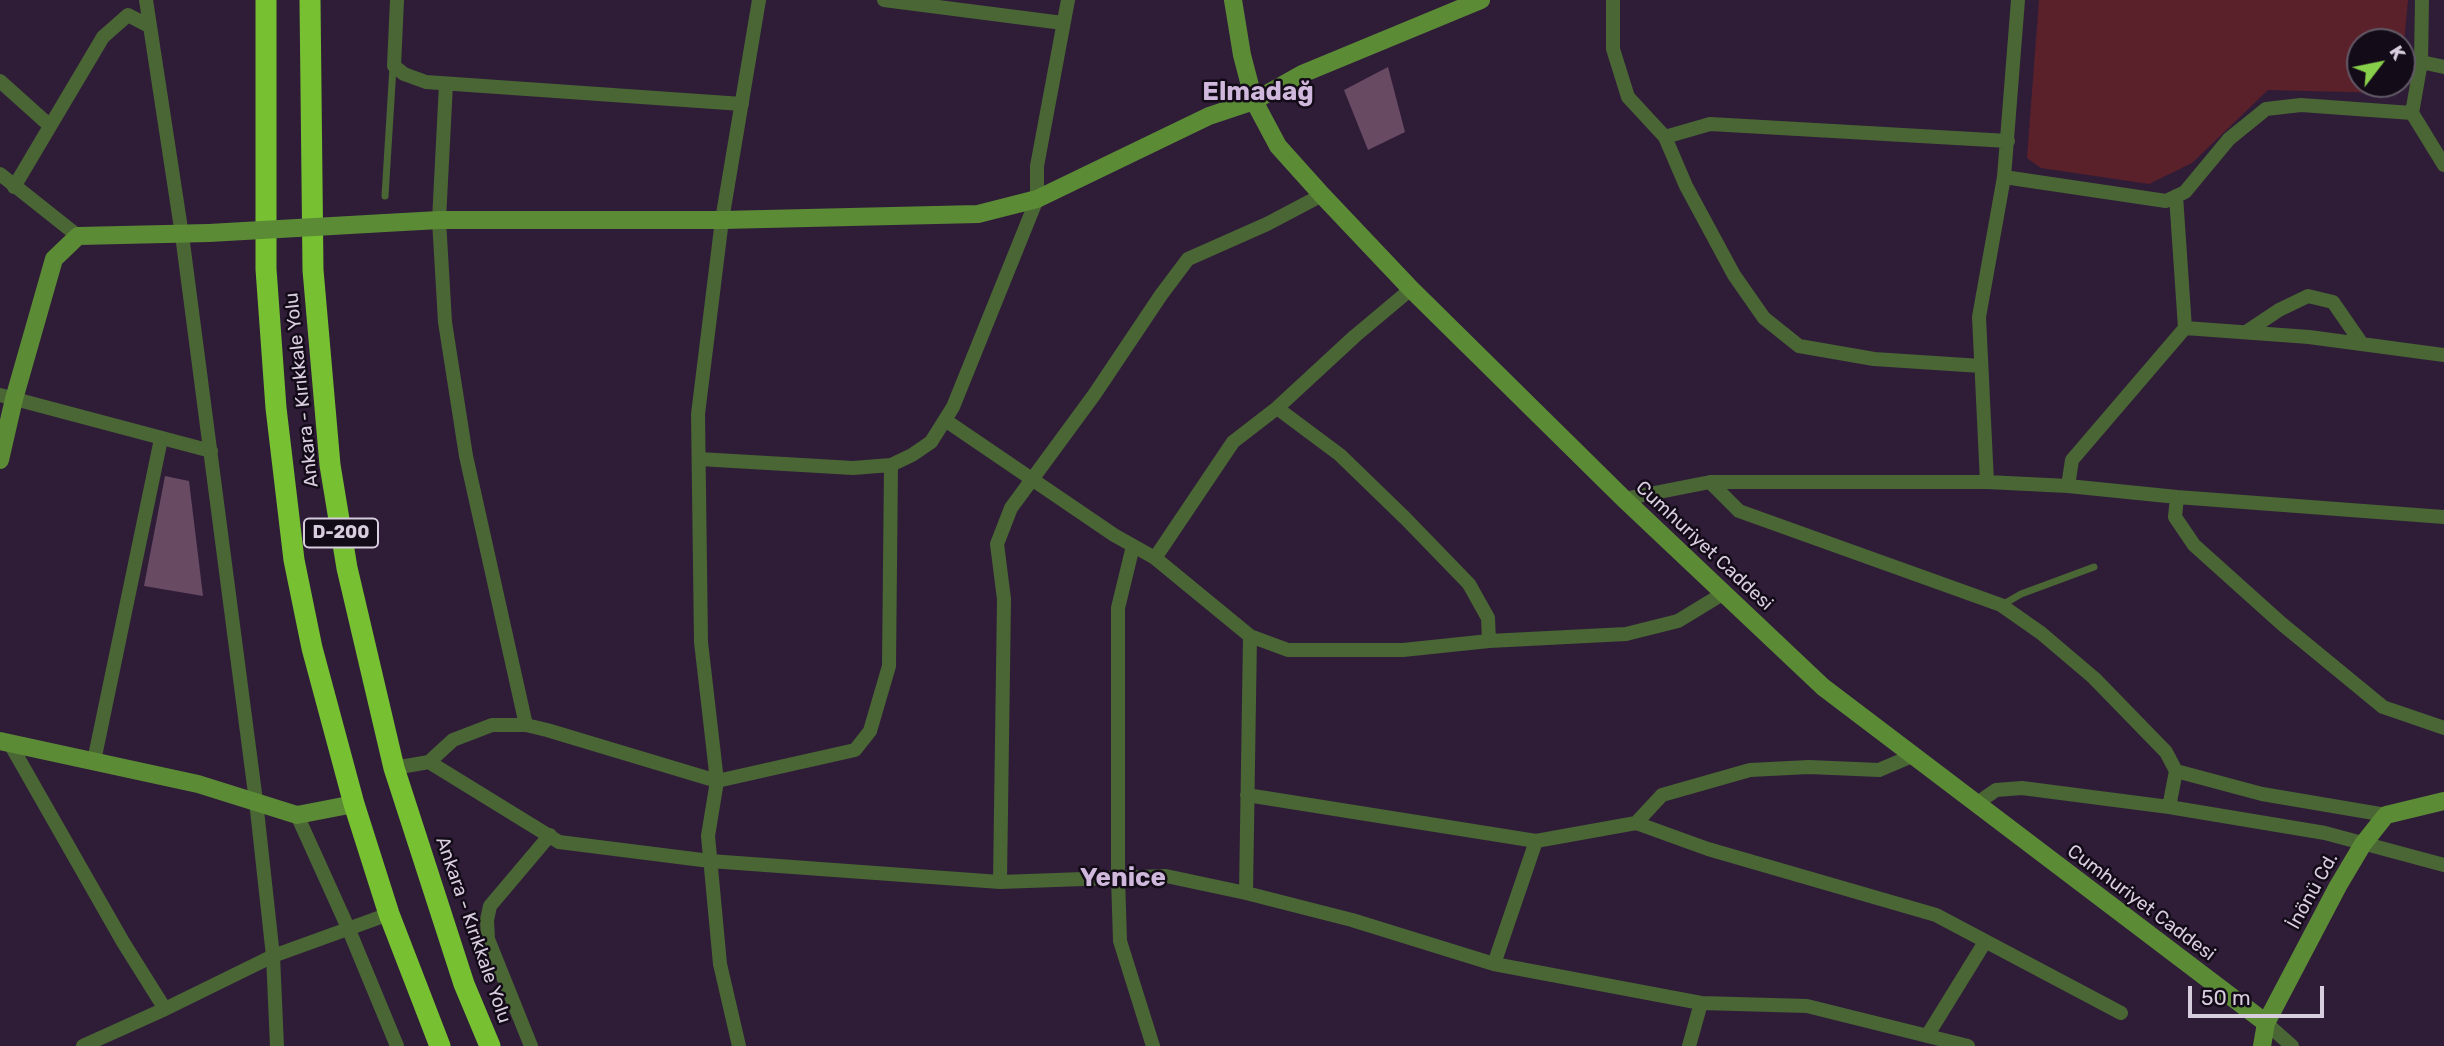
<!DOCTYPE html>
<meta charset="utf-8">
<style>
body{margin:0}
#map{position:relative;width:2444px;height:1046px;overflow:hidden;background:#2f1d38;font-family:Rubik,sans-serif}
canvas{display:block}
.north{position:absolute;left:2346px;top:28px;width:70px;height:70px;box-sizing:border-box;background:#130b17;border:2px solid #625967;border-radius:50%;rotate:58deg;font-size:19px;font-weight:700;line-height:28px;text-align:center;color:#d8cddf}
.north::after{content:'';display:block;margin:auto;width:24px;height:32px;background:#87cf4a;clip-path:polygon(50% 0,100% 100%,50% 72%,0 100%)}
.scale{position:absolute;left:2188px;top:986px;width:136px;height:32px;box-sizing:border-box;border:4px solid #d8cddf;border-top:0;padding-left:9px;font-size:21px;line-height:24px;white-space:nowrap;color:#d8cddf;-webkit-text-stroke:5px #130b17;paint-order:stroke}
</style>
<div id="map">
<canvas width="2444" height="1046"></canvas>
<div class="north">K</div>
<div class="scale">50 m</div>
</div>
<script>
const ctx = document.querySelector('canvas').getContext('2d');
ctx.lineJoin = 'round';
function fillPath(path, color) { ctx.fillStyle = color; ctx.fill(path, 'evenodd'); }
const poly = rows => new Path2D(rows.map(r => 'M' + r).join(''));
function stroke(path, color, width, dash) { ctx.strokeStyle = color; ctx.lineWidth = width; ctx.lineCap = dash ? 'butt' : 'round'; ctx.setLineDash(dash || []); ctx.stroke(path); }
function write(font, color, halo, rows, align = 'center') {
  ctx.font = font + ' Rubik,sans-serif'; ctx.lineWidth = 5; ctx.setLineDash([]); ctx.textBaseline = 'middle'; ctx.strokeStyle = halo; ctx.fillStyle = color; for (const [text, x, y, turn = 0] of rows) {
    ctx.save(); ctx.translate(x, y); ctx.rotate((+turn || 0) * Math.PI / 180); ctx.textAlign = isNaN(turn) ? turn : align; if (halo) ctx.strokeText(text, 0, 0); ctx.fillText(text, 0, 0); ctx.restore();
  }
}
fillPath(poly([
 [2039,0,2408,0,2402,64,2402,42,2360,42,2360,84,2400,84,2400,86,2389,93,2268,90,2192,163,2149,184,2041,168,2027,158]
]), '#5b212a');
fillPath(poly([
 [1388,67,1405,132,1368,150,1344,90],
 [165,476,189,481,203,596,144,586]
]), '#684a63');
stroke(poly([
 [385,196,393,67],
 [2002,605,2021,594,2094,567]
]), '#496634', 7);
stroke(poly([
 [146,0,182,235,256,801,273,956,277,1046],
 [397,0,394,66,404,74,426,82,742,104],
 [884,0,1063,23],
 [1613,0,1613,49,1628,97,1665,137,1686,186,1734,275,1764,318,1799,346,1874,359,1981,366],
 [2422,0,2421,62,2412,113,2444,165],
 [2421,62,2444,67],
 [0,81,49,125],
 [446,84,439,220,445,322,466,456,526,725],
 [1665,137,1710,124,2008,141],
 [0,174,78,236],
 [2004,177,2166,201,2185,192,2229,139,2266,109,2301,105,2412,113],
 [14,187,103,37,128,15,149,26],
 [2176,196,2185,328,2309,337,2444,355],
 [2246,332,2279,310,2308,296,2333,302,2362,344],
 [0,395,211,451],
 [1277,408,1340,455,1406,519,1469,584,1488,618,1489,641],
 [945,420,1114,535,1155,558,1250,636,1288,650,1403,650,1489,641,1626,634,1678,621,1724,593],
 [699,459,853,468,891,465,912,455,931,442,953,407,1037,199,1037,166,1068,0],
 [1710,482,1739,511,2001,605,2041,633,2094,678,2166,752,2176,771,2169,807],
 [1987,482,1979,317,2004,177,2018,0],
 [2068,486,2072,460,2185,328],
 [2177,497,2175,517,2194,545,2282,624,2383,707,2444,728],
 [1624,499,1710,482,1987,482,2068,486,2177,497,2444,517],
 [1133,546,1118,608,1118,878,1120,941,1153,1046],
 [1155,558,1233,442,1277,408,1355,336,1411,289],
 [9,742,123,942,165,1009],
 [94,761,161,439],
 [429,762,453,740,492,725,526,725,547,730,717,781,855,750,870,731,889,666,891,465],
 [394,768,429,762,559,842,710,861,1000,882,1166,876,1246,893,1352,920,1494,964,1701,1003,1807,1006,1968,1046],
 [2176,771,2262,794,2386,815],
 [1247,795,1536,841,1636,823,1662,795,1750,770,1809,767,1879,770,1912,756],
 [1976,804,1996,790,2022,788,2169,807,2325,833,2444,865],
 [297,815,349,930,397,1046],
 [1636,823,1708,849,1936,915,2121,1013],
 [1000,882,1004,599,997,544,1011,508,1094,395,1161,295,1188,259,1267,224,1322,195],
 [1246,893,1250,636],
 [1494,964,1536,841],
 [2266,1023,2292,1046],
 [1927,1036,1985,942],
 [83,1046,165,1009,273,956,389,914],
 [531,1046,488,939,487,920,490,906,550,835],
 [739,1046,720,964,708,836,717,781,701,642,698,414,722,220,759,0],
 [1689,1046,1701,1003]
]), '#496634', 14);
stroke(poly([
 [1233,0,1242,55,1254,101,1278,146,1322,195,1411,289,1624,499,1823,687,2266,1023],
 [385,223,439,220,722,220,978,214,1037,199,1209,116,1254,101,1302,74,1481,0],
 [0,460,14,399,54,259,78,236,209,233],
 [0,741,198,784,297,815,354,804],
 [2262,1046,2266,1023,2338,886,2363,844,2386,815,2444,801]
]), '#5c8b36', 18);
stroke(poly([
 [266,0,266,269,276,408,294,560,312,648,354,804,389,914,440,1046],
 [310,0,313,270,330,465,347,568,394,768,464,984,490,1046]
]), '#76c032', 21);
stroke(poly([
 [209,233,385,223]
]), '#5c8b36', 18);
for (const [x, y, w] of [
 [341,533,74]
]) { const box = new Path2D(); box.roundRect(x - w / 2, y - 14.5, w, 29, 5); ctx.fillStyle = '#130b17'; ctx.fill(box); stroke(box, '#d8cddf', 2); }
write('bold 18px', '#d8cddf', null, [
 ["D-200",341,533]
]);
write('19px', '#d8cddf', '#130b17', [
 ["Ankara - Kırıkkale Yolu",302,390,-96],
 ["Cumhuriyet Caddesi",1704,546,43],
 ["İnönü Cd.",2313,891,-61],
 ["Cumhuriyet Caddesi",2141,903,37],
 ["Ankara - Kırıkkale Yolu",473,930,71]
]);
write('bold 26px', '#cfb8db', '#130b17', [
 ["Elmadağ",1258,92],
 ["Yenice",1123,878]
]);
</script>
